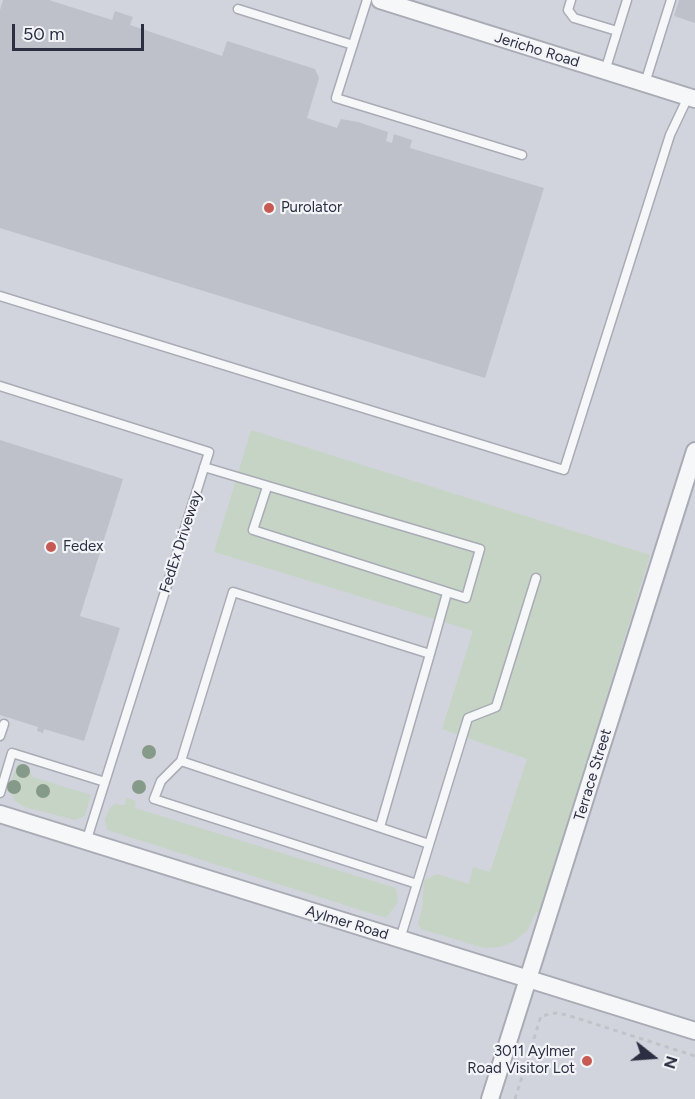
<!DOCTYPE html>
<style>
body{margin:0}
#map{position:relative;width:695px;height:1099px;overflow:hidden;background:#e4e5eb;font-family:Figtree,sans-serif}
canvas{display:block}
.north{position:absolute;left:623px;top:1027px;width:60px;height:60px;-webkit-text-stroke:4px #f3f4f8;paint-order:stroke;rotate:107deg;font-size:16px;font-weight:700;line-height:24px;text-align:center;color:#2c2f42}
.north::after{content:'';display:block;margin:auto;width:21px;height:27px;background:#2c2f42;clip-path:polygon(50% 0,100% 100%,50% 72%,0 100%)}
.scale{position:absolute;left:12px;top:24px;width:132px;height:27px;box-sizing:border-box;border:3px solid #2c2f42;border-top:0;padding-left:8px;font-size:18px;line-height:21px;white-space:nowrap;color:#2c2f42;-webkit-text-stroke:4px #f3f4f8;paint-order:stroke}
</style>
<div id="map">
<canvas width="695" height="1099"></canvas>
<div class="north">N</div>
<div class="scale">50 m</div>
</div>
<script>
const ctx = document.querySelector('canvas').getContext('2d');
ctx.lineJoin = 'round';
function fillPath(path, color) { ctx.fillStyle = color; ctx.fill(path, 'evenodd'); }
const poly = rows => new Path2D(rows.map(r => 'M' + r).join(''));
function stroke(path, color, width, dash) { ctx.strokeStyle = color; ctx.lineWidth = width; ctx.lineCap = dash ? 'butt' : 'round'; ctx.setLineDash(dash || []); ctx.stroke(path); }
function write(font, color, halo, rows, align = 'center') {
  ctx.font = font + ' Figtree,sans-serif'; ctx.lineWidth = 4.5; ctx.setLineDash([]); ctx.textBaseline = 'middle'; ctx.strokeStyle = halo; ctx.fillStyle = color; for (const [text, x, y, turn = 0] of rows) {
    ctx.save(); ctx.translate(x, y); ctx.rotate((+turn || 0) * Math.PI / 180); ctx.textAlign = isNaN(turn) ? turn : align; if (halo) ctx.strokeText(text, 0, 0); ctx.fillText(text, 0, 0); ctx.restore();
  }
}
fillPath(poly([
 [0,0,695,0,695,1099,0,1099]
]), '#d2d4dd');
fillPath(poly([
 [251,430,650,555,540,913,536,912,527,931,513,942,500,947,484,948,421,929,418,923,422,910,424,880,437,874,469,884,473,867,490,872,527,759,442,729,473,631,214,552],
 [18,763,26,766,33,777,91,795,85,816,75,820,24,807,15,801,9,787],
 [127,798,136,801,135,808,396,888,398,902,386,918,107,830,105,819,110,808,115,804,124,805]
]), '#c6d4c5');
fillPath(poly([
 [3,0,49,0,112,20,115,11,133,17,130,25,222,56,227,41,315,69,319,78,307,118,337,128,341,119,358,122,388,132,386,141,392,143,394,134,412,140,410,148,544,188,485,378,0,228,0,10],
 [679,0,695,0,695,23,674,16],
 [0,440,123,479,80,616,120,628,84,741,44,729,43,733,37,731,38,727,0,715]
]), '#bec0ca');
const lane = poly([
 [367,0,336,98,522,155],
 [571,0,568,10,574,18,617,31],
 [238,9,353,45],
 [605,71,627,0],
 [645,83,671,0],
 [0,296,564,470,670,135,688,97],
 [0,386,209,452,86,842],
 [204,467,480,549,466,598,253,530,267,487],
 [430,654,447,593],
 [0,736,4,724],
 [181,761,161,781,154,799,417,884],
 [0,793,12,753,105,782],
 [380,827,430,654,233,592,181,761,429,844],
 [400,939,468,718,496,707,536,578]
]);
const street = poly([
 [380,0,695,99],
 [0,814,695,1031],
 [490,1099,695,451]
]);
stroke(lane, '#a9abb5', 11);
stroke(street, '#a9abb5', 20);
stroke(poly([
 [515,1099,541,1016,556,1013,567,1015,695,1056]
]), '#c1c3c9', 3, [4.5, 4.5]);
stroke(lane, '#f6f7f9', 8);
stroke(street, '#f6f7f9', 16);
ctx.fillStyle = '#869a8a';
for (const [x, y] of [
 [149,752],
 [23,771],
 [14,787],
 [139,787],
 [43,791]
]) { ctx.beginPath(); ctx.arc(x, y, 7, 0, 2 * Math.PI); ctx.fill(); }
for (const [x, y, r, color] of [
 [269,208,6,"#c75a52"],
 [51,547,6,"#c75a52"],
 [587,1061,6,"#c75a52"]
]) { const dot = new Path2D(); dot.arc(x, y, r, 0, 2 * Math.PI); ctx.fillStyle = color; ctx.fill(dot); stroke(dot, '#f3f4f8', 2); }
write('15px', '#2c2f42', '#f3f4f8', [
 ["Jericho Road",537,50,17],
 ["FedEx Driveway",181,542,-72],
 ["Terrace Street",593,775,-73],
 ["Aylmer Road",347,923,17]
]);
write('15px', '#2c2f42', '#f3f4f8', [
 ["Purolator",281,208],
 ["Fedex",63,547],
 ["3011 Aylmer",575,1052,"right"],
 ["Road Visitor Lot",575,1069,"right"]
], 'left');
</script>
